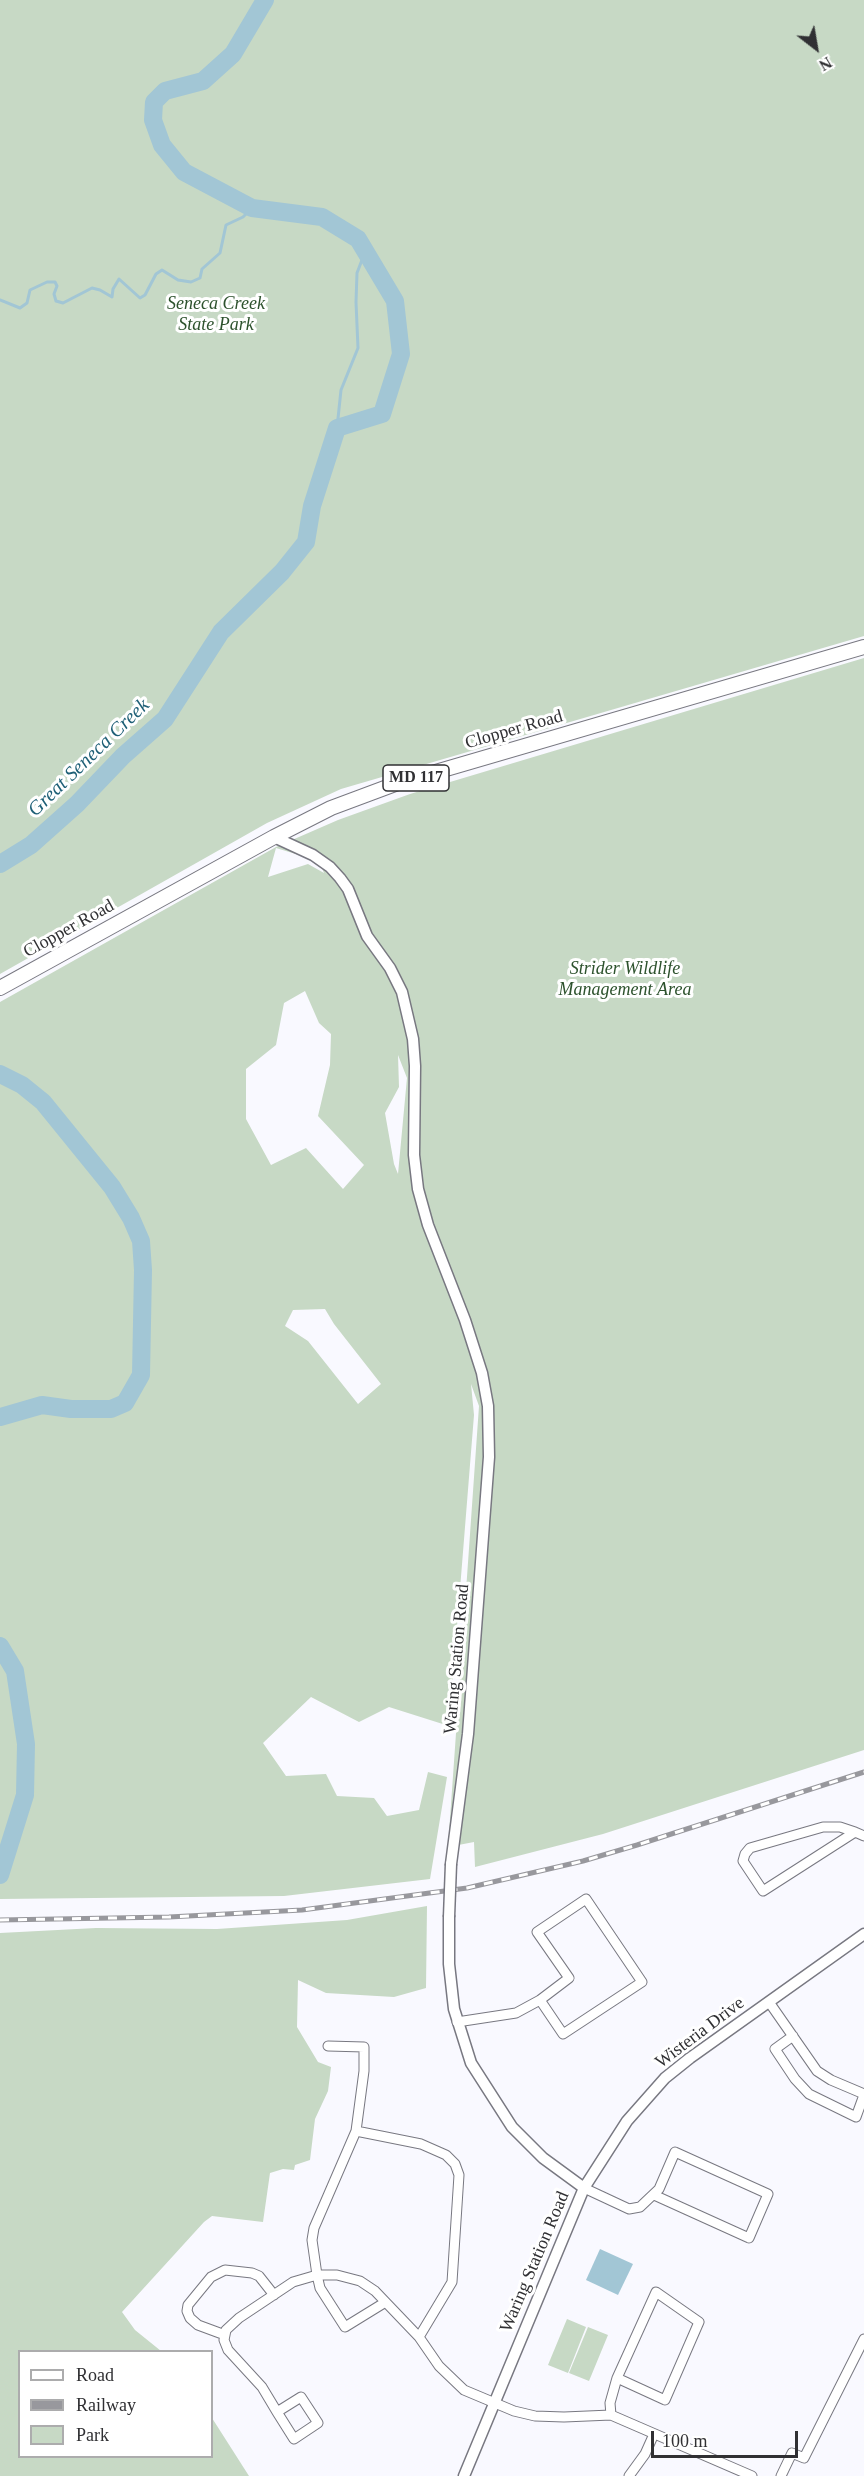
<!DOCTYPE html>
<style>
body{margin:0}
#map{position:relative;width:864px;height:2476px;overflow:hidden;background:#f9f9ff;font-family:Georgia,serif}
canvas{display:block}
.legend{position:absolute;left:18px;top:2350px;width:195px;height:108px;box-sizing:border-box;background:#fff;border:2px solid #acacad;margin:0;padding:8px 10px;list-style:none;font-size:18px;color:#303033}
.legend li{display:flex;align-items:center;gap:12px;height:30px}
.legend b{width:30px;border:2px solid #acacad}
.north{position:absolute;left:786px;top:18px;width:60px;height:60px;-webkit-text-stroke:4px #fff;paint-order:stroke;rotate:149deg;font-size:16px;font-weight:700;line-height:24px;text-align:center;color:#303033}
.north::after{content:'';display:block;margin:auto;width:21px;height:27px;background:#303033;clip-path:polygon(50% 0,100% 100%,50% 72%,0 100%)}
.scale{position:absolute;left:651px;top:2431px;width:147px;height:27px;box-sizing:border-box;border:3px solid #303033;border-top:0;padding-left:8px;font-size:18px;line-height:21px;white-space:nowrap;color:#303033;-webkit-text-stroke:4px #fff;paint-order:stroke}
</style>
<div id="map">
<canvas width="864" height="2476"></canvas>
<ul class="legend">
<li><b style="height:8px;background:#fff"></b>Road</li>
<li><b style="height:8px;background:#98989d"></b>Railway</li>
<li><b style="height:16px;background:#c7d9c5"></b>Park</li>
</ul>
<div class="north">N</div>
<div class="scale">100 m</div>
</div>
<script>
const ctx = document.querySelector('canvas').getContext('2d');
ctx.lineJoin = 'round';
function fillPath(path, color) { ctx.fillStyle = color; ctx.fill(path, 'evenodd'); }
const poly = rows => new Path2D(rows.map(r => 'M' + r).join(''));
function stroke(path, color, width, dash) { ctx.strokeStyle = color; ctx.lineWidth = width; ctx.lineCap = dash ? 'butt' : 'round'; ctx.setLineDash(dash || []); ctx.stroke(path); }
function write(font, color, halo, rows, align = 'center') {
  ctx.font = font + ' Georgia,serif'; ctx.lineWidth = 6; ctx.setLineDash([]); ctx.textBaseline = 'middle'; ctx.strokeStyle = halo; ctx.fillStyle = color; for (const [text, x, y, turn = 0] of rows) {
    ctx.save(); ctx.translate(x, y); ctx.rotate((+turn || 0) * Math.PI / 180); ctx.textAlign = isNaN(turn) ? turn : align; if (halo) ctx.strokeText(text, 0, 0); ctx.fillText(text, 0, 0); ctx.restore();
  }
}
fillPath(poly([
 [0,0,864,0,864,636,341,789,267,823,0,974],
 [864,658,864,1750,603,1834,475,1867,474,1842,448,1847,479,1406,471,1384,474,1415,449,1726,389,1707,359,1722,311,1697,263,1743,286,1776,326,1774,337,1796,374,1798,387,1816,419,1810,428,1772,447,1777,430,1879,284,1896,0,1899,0,1002,276,847,338,820,410,794],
 [276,848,319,861,324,873,308,864,268,877],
 [305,991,319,1023,331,1034,330,1065,318,1116,364,1165,343,1189,306,1148,271,1165,246,1119,246,1069,276,1045,284,1003],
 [398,1055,407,1078,398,1174,394,1164,385,1113,399,1087],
 [325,1309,334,1324,381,1384,358,1404,308,1341,285,1326,293,1310],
 [427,1906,426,1988,394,1997,326,1993,298,1980,297,2027,318,2062,331,2067,328,2091,315,2119,310,2160,295,2165,294,2170,283,2169,270,2173,263,2222,212,2216,204,2222,122,2312,135,2330,161,2351,20,2352,20,2456,212,2456,212,2418,249,2476,0,2476,0,1933,96,1928,217,1929,347,1920],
 [567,2319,586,2327,568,2373,548,2365],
 [588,2327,608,2335,589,2381,569,2373]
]), '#c7d9c5');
fillPath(poly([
 [600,2249,633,2264,618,2295,586,2280]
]), '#a2c6d5');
stroke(poly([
 [0,300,20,308,27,303,30,290,47,282,55,282,57,286,54,294,56,301,63,303,92,288,100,290,112,297,113,289,119,279,140,298,145,295,156,274,162,270,178,280,191,282,200,278,202,269,220,253,226,225,243,217,252,208],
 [337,428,341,390,358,348,356,302,357,273,365,252]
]), '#a2c6d5', 3);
stroke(poly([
 [0,864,31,845,77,804,123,756,165,719,221,632,282,572,306,542,312,506,337,428,382,414,401,354,395,301,358,239,322,217,252,208,184,172,162,145,153,120,154,102,165,91,203,81,233,54,265,0],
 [0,1074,22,1085,43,1102,112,1187,131,1218,141,1241,143,1270,141,1375,125,1403,111,1409,71,1409,42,1405,0,1417],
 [0,1646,15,1671,26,1744,25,1795,0,1875]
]), '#a2c6d5', 18);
const minor = poly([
 [855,1832,840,1827,823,1827,750,1848,745,1854,743,1861,763,1891,855,1832,864,1836],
 [769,2002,817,2071,831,2080,864,2094],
 [457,2022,516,2013,540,2000,563,2034,642,1982,586,1899,537,1932,569,1978,540,2000],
 [793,2036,775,2049,795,2079,809,2094,856,2117,864,2095],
 [328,2046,364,2047,364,2071,356,2131,314,2228,312,2240,317,2275,320,2288,345,2327,384,2303],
 [356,2131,421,2144,446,2155,455,2164,459,2175,452,2282,419,2337],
 [584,2188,629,2209,640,2207,659,2189,675,2152,768,2194,749,2238,654,2195],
 [225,2335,198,2325,190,2318,187,2311,188,2305,211,2277,225,2270,252,2273,259,2276,274,2295],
 [277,2412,301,2397,318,2423,294,2439,277,2412,262,2387,228,2350,224,2340,226,2330,239,2318,293,2282,317,2275,337,2275,360,2281,375,2291,419,2337,439,2366,464,2390,514,2411,535,2416,564,2417,611,2415,752,2476],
 [611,2415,610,2403,617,2378,656,2292,699,2322,665,2400,617,2378],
 [629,2476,645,2454,654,2434],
 [781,2476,792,2453,804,2458,864,2339]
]);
const tertiary = poly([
 [274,837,313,855,330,867,340,878,348,889,367,936,390,968,402,992,413,1039,415,1066,414,1155,418,1189,428,1225,465,1320,482,1373,488,1406,489,1457,468,1734,451,1864],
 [449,1917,449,1964,454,2009,471,2063,512,2127,543,2158,584,2188],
 [464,2476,584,2188,627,2121,665,2078,690,2058,864,1934]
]);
const primary = poly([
 [0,988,274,837,331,808,398,783,864,647]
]);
stroke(minor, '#787881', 11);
stroke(tertiary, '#787881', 13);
stroke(primary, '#787881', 16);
stroke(minor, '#fff', 9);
stroke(tertiary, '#fff', 10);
stroke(primary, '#fff', 14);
const rail = poly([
 [0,1920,169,1917,302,1910,467,1888,583,1861,637,1845,864,1772]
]);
stroke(rail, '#98989d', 5);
stroke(rail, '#fff', 3, [9]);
const tertiaryBridge = poly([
 [449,1917,451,1864]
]);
stroke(tertiaryBridge, '#787881', 13, []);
stroke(tertiaryBridge, '#fff', 10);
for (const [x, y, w] of [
 [416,778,66]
]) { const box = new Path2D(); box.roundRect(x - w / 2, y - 13, w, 26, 4.5); ctx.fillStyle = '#fff'; ctx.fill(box); stroke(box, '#303033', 1.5); }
write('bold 16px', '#303033', null, [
 ["MD 117",416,778]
]);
write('italic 18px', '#2d522d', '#fff', [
 ["Seneca Creek",216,304],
 ["State Park",216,325],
 ["Strider Wildlife",625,969],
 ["Management Area",625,990]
]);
write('18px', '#303033', '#fff', [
 ["Clopper Road",514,730,-16],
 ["Clopper Road",69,929,-29],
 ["Waring Station Road",457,1659,-85],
 ["Wisteria Drive",700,2033,-37],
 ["Waring Station Road",535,2262,-67]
]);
write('italic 20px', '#1f6077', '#fff', [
 ["Great Seneca Creek",89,758,-44]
]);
</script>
